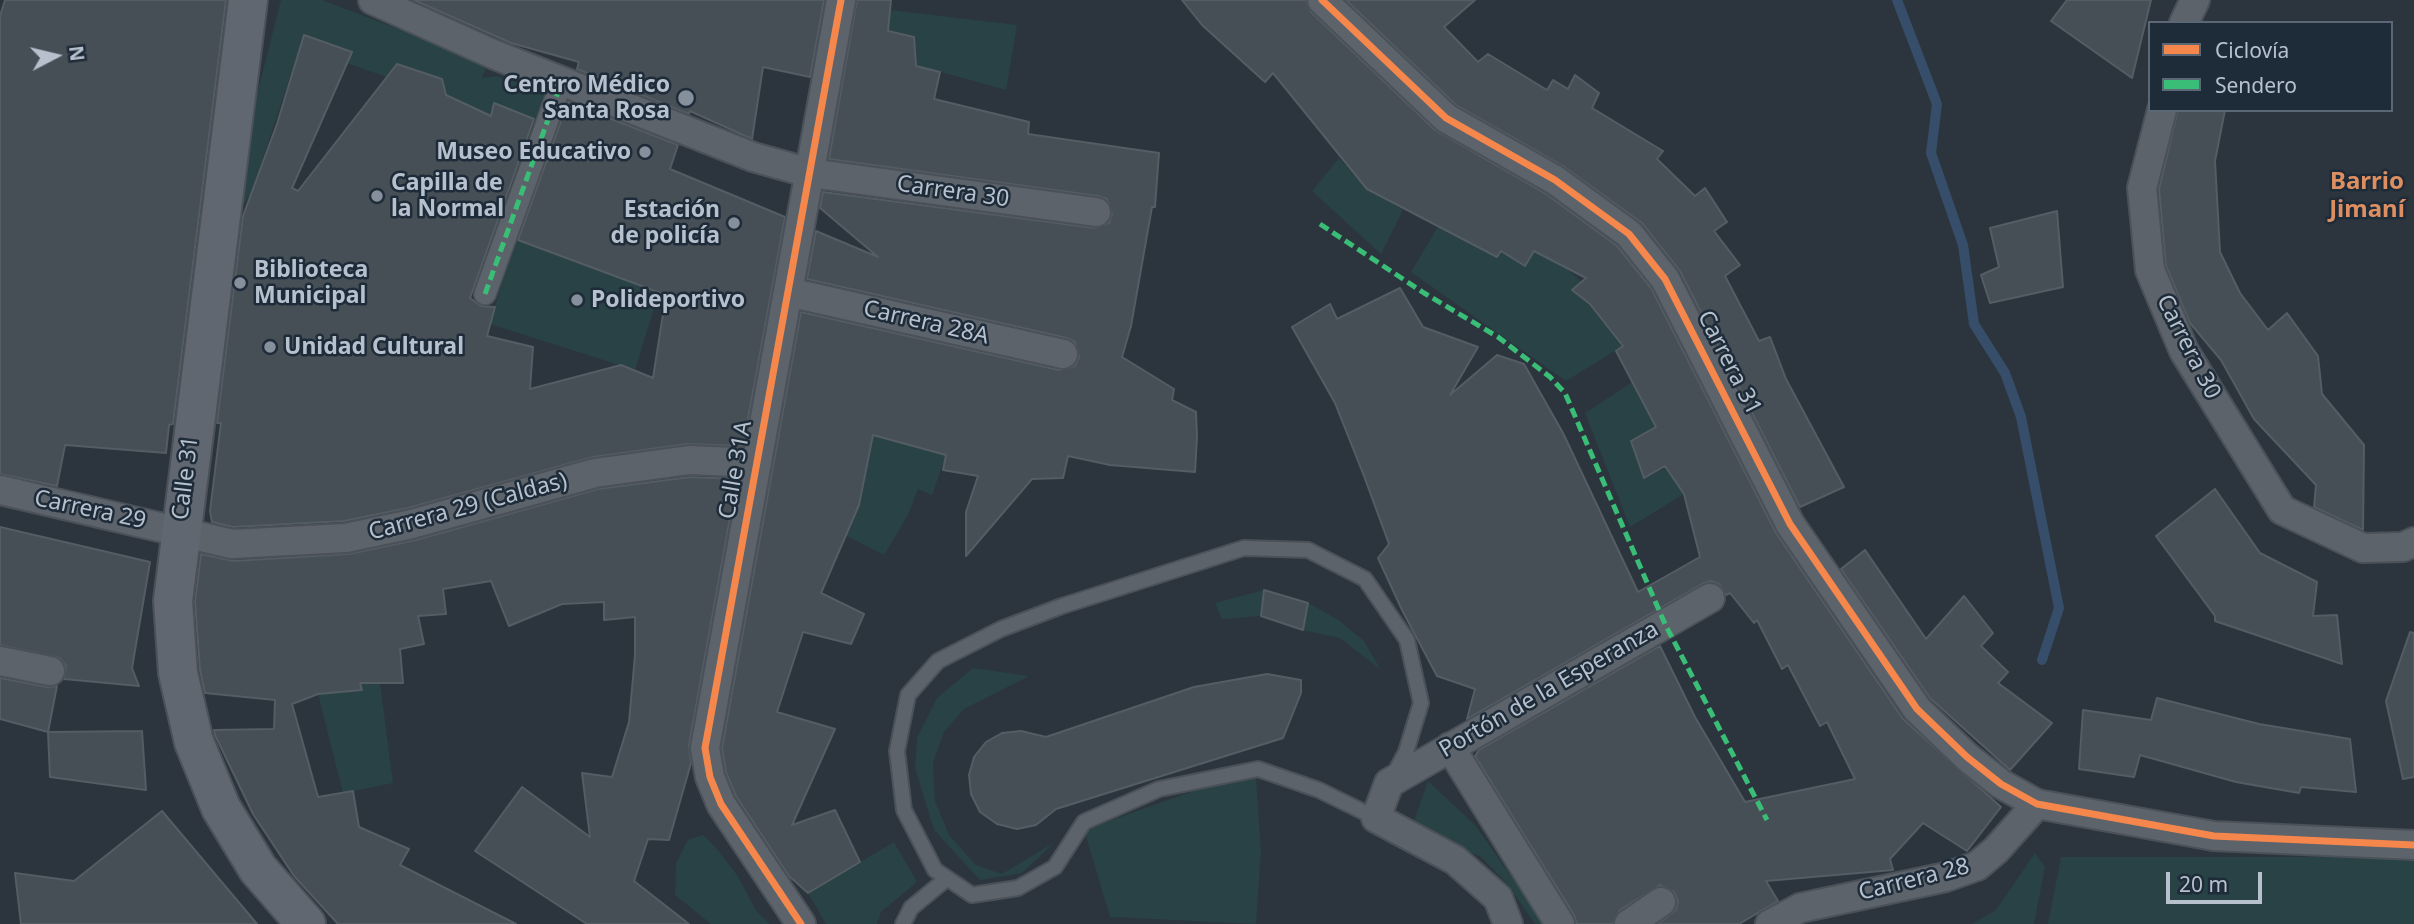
<!DOCTYPE html>
<meta charset="utf-8">
<style>
body{margin:0}
#map{position:relative;width:2414px;height:924px;overflow:hidden;background:#2c353e;font-family:"Noto Sans",sans-serif}
canvas{display:block}
.legend{position:absolute;left:2148px;top:21px;width:245px;height:91px;box-sizing:border-box;background:#1e2b39;border:2px solid #5b6775;margin:0;padding:9px 12px;list-style:none;font-size:21px;color:#b7c1ce}
.legend li{display:flex;align-items:center;gap:14px;height:35px}
.legend b{width:35px;border:2px solid #5b6775}
.north{position:absolute;left:21px;top:21px;width:70px;height:70px;-webkit-text-stroke:5px #1e2b39;paint-order:stroke;rotate:83deg;font-size:19px;font-weight:700;line-height:28px;text-align:center;color:#b7c1ce}
.north::after{content:'';display:block;margin:auto;width:24px;height:32px;background:#b7c1ce;clip-path:polygon(50% 0,100% 100%,50% 72%,0 100%)}
.scale{position:absolute;left:2166px;top:872px;width:96px;height:32px;box-sizing:border-box;border:4px solid #b7c1ce;border-top:0;padding-left:9px;font-size:21px;line-height:24px;white-space:nowrap;color:#b7c1ce;-webkit-text-stroke:5px #1e2b39;paint-order:stroke}
</style>
<div id="map">
<canvas width="2414" height="924"></canvas>
<ul class="legend">
<li><b style="height:9px;background:#f5874c"></b>Ciclovía</li>
<li><b style="height:9px;background:#3abd76"></b>Sendero</li>
</ul>
<div class="north">N</div>
<div class="scale">20 m</div>
</div>
<script>
const ctx = document.querySelector('canvas').getContext('2d');
ctx.lineJoin = 'round';
function fillPath(path, color) { ctx.fillStyle = color; ctx.fill(path, 'evenodd'); }
const poly = rows => new Path2D(rows.map(r => 'M' + r).join(''));
function stroke(path, color, width, dash) { ctx.strokeStyle = color; ctx.lineWidth = width; ctx.lineCap = dash ? 'butt' : 'round'; ctx.setLineDash(dash || []); ctx.stroke(path); }
function write(font, color, halo, rows, align = 'center') {
  ctx.font = font + ' "Noto Sans",sans-serif'; ctx.lineWidth = 5; ctx.setLineDash([]); ctx.textBaseline = 'middle'; ctx.strokeStyle = halo; ctx.fillStyle = color; for (const [text, x, y, turn = 0] of rows) {
    ctx.save(); ctx.translate(x, y); ctx.rotate((+turn || 0) * Math.PI / 180); ctx.textAlign = isNaN(turn) ? turn : align; if (halo) ctx.strokeText(text, 0, 0); ctx.fillText(text, 0, 0); ctx.restore();
  }
}
fillPath(poly([
 [281,0,322,0,488,63,482,78,497,76,548,93,535,119,494,103,491,116,446,95,442,78,397,64,387,77,347,63,352,52,304,35,252,191,219,245],
 [890,10,1017,25,1006,90,916,65,913,37,888,31],
 [1339,158,1357,178,1403,210,1381,254,1312,191],
 [1439,225,1497,257,1502,251,1525,266,1535,252,1566,268,1582,282,1572,290,1590,304,1623,346,1566,381,1411,272],
 [514,239,659,292,635,370,490,324],
 [1634,381,1656,427,1631,441,1644,478,1666,468,1684,494,1630,527,1585,413],
 [874,435,946,455,932,495,918,489,908,515,884,555,845,535],
 [1264,590,1261,616,1222,619,1215,603],
 [1308,603,1337,619,1364,641,1381,670,1340,638,1303,630],
 [348,647,380,683,393,783,343,793,318,694,362,690],
 [973,668,1029,676,964,709,944,732,933,763,935,801,949,835,976,865,1002,874,1055,842,1022,873,980,880,934,830,915,768,917,738,937,698],
 [1256,777,1261,851,1256,924,1110,917,1084,830,1199,789],
 [1428,781,1475,825,1545,924,1535,924,1508,885,1481,857,1412,827],
 [703,835,717,849,737,875,757,912,770,924,711,924,675,895,676,863,688,840],
 [894,842,917,882,881,912,877,924,826,924,808,893],
 [2035,853,2045,867,2034,924,1972,924,1996,910],
 [2061,857,2414,857,2414,924,2048,924]
]), '#284245');
stroke(poly([
 [1897,0,1937,104,1931,153,1963,245,1974,324,2005,373,2021,417,2059,608,2042,660]
]), '#364e69', 10);
const building = poly([
 [5,0,226,0,173,424,169,425,166,453,65,445,57,486,0,474,0,16,5,0],
 [414,0,824,0,810,77,763,67,752,139,690,111,689,114,577,69,579,62,511,43,414,0],
 [857,0,891,0,888,31,914,37,916,66,940,72,934,99,1029,122,1028,134,1159,153,1155,207,1152,207,1131,326,1122,357,1174,389,1172,400,1196,412,1197,437,1195,472,1110,465,1068,456,1063,478,1032,479,966,556,966,512,978,476,943,470,946,455,873,435,859,505,821,593,864,614,851,644,803,632,777,712,835,729,792,825,835,810,860,862,808,893,789,876,736,796,726,772,722,748,801,312,1059,370,1075,366,1079,357,1075,342,1067,338,807,279,816,231,878,257,820,208,823,192,1094,228,1109,223,1112,214,1107,199,1098,196,829,159,857,0],
 [1182,0,1306,0,1311,12,1435,130,1546,194,1617,246,1651,288,1776,533,1903,719,2001,807,1967,851,1923,823,1890,859,1893,870,1766,881,1778,901,1739,924,1658,924,1676,910,1678,901,1674,892,1660,885,1620,910,1613,924,1577,924,1574,915,1475,756,1479,750,1660,646,1695,717,1745,802,1855,779,1827,722,1820,726,1788,665,1782,669,1757,620,1754,623,1730,593,1726,595,1719,584,1711,581,1702,584,1467,719,1475,689,1437,676,1403,612,1378,558,1389,544,1364,476,1335,403,1292,327,1330,304,1337,319,1400,288,1423,327,1478,347,1450,395,1497,355,1524,364,1563,433,1638,592,1700,557,1684,494,1665,466,1644,478,1631,441,1656,427,1616,351,1623,346,1590,304,1572,290,1586,278,1534,251,1525,266,1501,251,1497,257,1367,189,1273,73,1265,82,1202,25,1182,0],
 [1346,0,1475,0,1444,27,1478,62,1488,54,1547,90,1553,80,1568,89,1575,75,1599,93,1592,108,1663,151,1657,159,1695,196,1705,188,1727,222,1714,231,1740,265,1725,276,1759,341,1770,337,1786,379,1844,487,1800,507,1680,271,1642,223,1563,166,1456,105,1346,0],
 [2067,0,2151,0,2132,78,2051,21,2067,0],
 [304,35,352,52,292,188,298,191,397,64,442,79,446,95,491,116,494,103,534,119,470,298,481,306,495,307,487,336,533,347,530,389,621,365,653,378,666,295,518,240,568,102,678,145,670,169,785,217,743,446,687,444,593,457,408,508,344,521,233,527,212,522,210,511,221,423,217,423,243,216,277,124,304,35],
 [2178,110,2225,110,2215,161,2220,252,2240,293,2268,330,2287,313,2318,356,2322,394,2364,445,2363,530,2314,507,2316,485,2254,419,2221,360,2190,323,2166,266,2159,189,2178,110],
 [2057,211,2063,287,1990,303,1981,275,1999,267,1990,228,2057,211],
 [690,477,737,479,689,745,691,763,669,840,648,839,634,881,689,924,587,924,475,851,522,787,590,837,582,773,612,777,629,722,635,655,635,617,604,620,604,602,562,604,509,626,491,581,443,589,446,614,418,616,424,644,400,649,403,683,360,683,362,690,318,694,292,704,318,797,353,791,359,827,409,849,400,865,516,924,338,924,294,876,253,814,215,735,214,730,274,729,275,700,205,693,200,670,195,602,201,554,233,561,349,554,416,540,598,489,690,477],
 [2215,489,2260,553,2317,582,2313,616,2337,615,2342,664,2215,621,2215,616,2156,536,2215,489],
 [0,527,150,562,132,668,139,686,64,679,66,666,60,658,0,645,0,527],
 [1865,550,1926,639,1964,596,1993,633,1981,646,2008,672,1998,683,2052,723,2010,770,1930,698,1841,569,1865,550],
 [1264,590,1308,603,1303,630,1261,616,1264,590],
 [2410,632,2414,633,2414,777,2403,779,2386,701,2410,632],
 [1267,674,1301,680,1301,693,1283,738,1056,809,1036,825,1017,829,997,824,980,812,971,794,969,775,974,757,986,742,1002,733,1021,731,1046,737,1194,687,1267,674],
 [0,678,47,687,57,686,48,732,0,719,0,678],
 [2157,698,2259,724,2350,739,2356,792,2301,787,2299,793,2236,782,2140,755,2134,777,2079,769,2083,710,2151,720,2157,698],
 [142,731,146,790,50,777,48,732,142,731],
 [162,811,257,924,21,924,15,873,74,881,162,811]
]);
fillPath(building, '#464e56');
stroke(building, '#545c64', 2);
const service = poly([
 [1376,818,1319,790,1258,769,1159,789,1084,822,1055,867,1018,888,972,895,935,870,904,810,897,751,908,695,938,661,1001,629,1062,606,1244,548,1308,550,1365,579,1407,640,1421,703,1406,752,1393,776],
 [903,924,911,908,945,880]
]);
const pedestrian = poly([
 [485,294,562,81]
]);
const minor = poly([
 [373,0,493,54,753,157,810,173,1096,212],
 [1322,0,1446,118,1555,180,1629,234,1665,279,1790,524,1917,709,1967,757,2001,784,2037,804,2214,836,2414,845],
 [2184,23,2195,0],
 [2162,110,2142,188,2150,270,2184,351,2282,510,2363,548,2403,547,2414,542],
 [788,292,1063,354],
 [0,490,232,544,346,538,412,524,595,473,689,460,757,463],
 [0,661,50,671],
 [1450,747,1560,924],
 [801,924,721,804,710,777,705,748,841,0],
 [1508,924,1498,898,1455,860,1376,818,1389,783,1710,598],
 [1629,924,1661,902],
 [1770,924,1800,908,1946,877,1977,866,1996,850,2037,804]
]);
const secondary = poly([
 [248,0,173,601,178,673,194,742,221,808,258,869,306,924]
]);
stroke(service, '#4b5158', 18);
stroke(pedestrian, '#4b5158', 24);
stroke(minor, '#4b5158', 32);
stroke(secondary, '#4b5158', 42);
stroke(service, '#5d636b', 14);
stroke(pedestrian, '#5d636b', 21);
stroke(minor, '#5d636b', 28);
stroke(secondary, '#616770', 38);
stroke(poly([
 [1320,224,1424,293,1498,337,1550,377,1565,393,1665,624,1767,820],
 [485,294,562,81]
]), '#3abd76', 5, [10, 5]);
stroke(poly([
 [1322,0,1446,118,1555,180,1629,234,1665,279,1790,524,1917,709,1967,757,2001,784,2037,804,2214,836,2414,845],
 [801,924,721,804,710,777,705,748,841,0]
]), '#f5874c', 7);
for (const [x, y, r, color] of [
 [686,98,9,"#86909c"],
 [645,152,7,"#86909c"],
 [377,196,7,"#86909c"],
 [734,223,7,"#86909c"],
 [240,283,7,"#86909c"],
 [577,300,7,"#86909c"],
 [270,347,7,"#86909c"]
]) { const dot = new Path2D(); dot.arc(x, y, r, 0, 2 * Math.PI); ctx.fillStyle = color; ctx.fill(dot); stroke(dot, '#1e2b39', 2.5); }
write('bold 23px', '#b7c1ce', '#1e2b39', [
 ["Centro Médico",670,85,"right"],
 ["Santa Rosa",670,111,"right"],
 ["Museo Educativo",631,152,"right"],
 ["Capilla de",391,183],
 ["la Normal",391,209],
 ["Estación",720,210,"right"],
 ["de policía",720,236,"right"],
 ["Biblioteca",254,270],
 ["Municipal",254,296],
 ["Polideportivo",591,300],
 ["Unidad Cultural",284,347]
], 'left');
write('23px', '#b7c1ce', '#1e2b39', [
 ["Carrera 30",953,192,8],
 ["Carrera 28A",926,323,13],
 ["Carrera 30",2188,347,63],
 ["Carrera 31",1729,363,63],
 ["Calle 31A",736,470,-80],
 ["Calle 31",186,478,-83],
 ["Carrera 29 (Caldas)",468,507,-15],
 ["Carrera 29",90,510,12],
 ["Portón de la Esperanza",1549,690,-30],
 ["Carrera 28",1914,880,-14]
]);
write('bold 24px', '#de8f61', '#1e2b39', [
 ["Barrio",2367,182],
 ["Jimaní",2367,210]
]);
</script>
